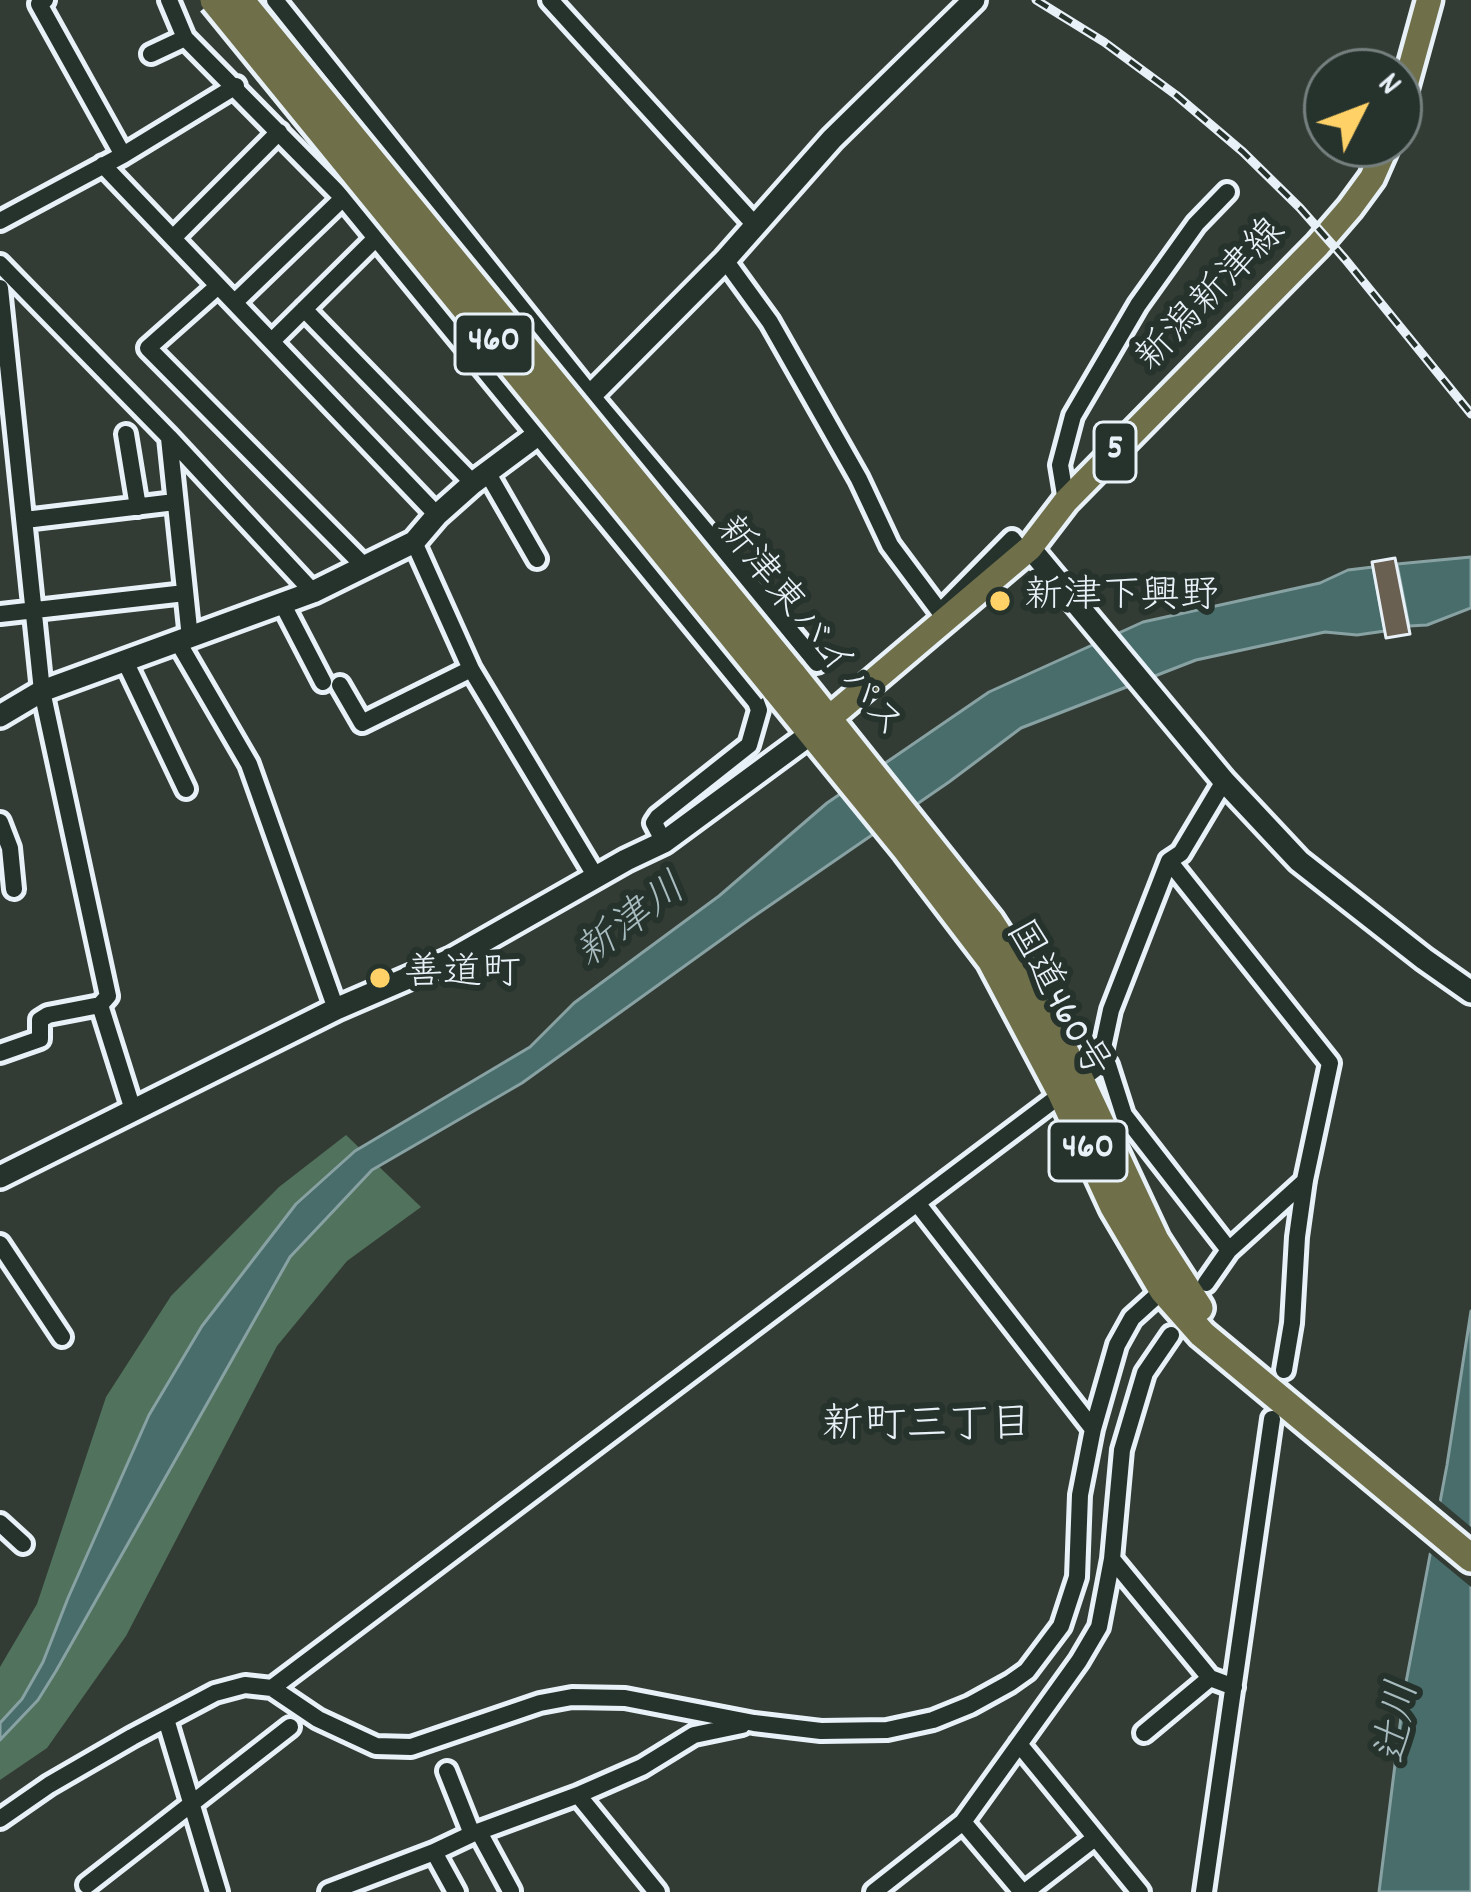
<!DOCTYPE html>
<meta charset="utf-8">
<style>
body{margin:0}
#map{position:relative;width:1471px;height:1892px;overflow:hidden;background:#333c34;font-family:Dekko,sans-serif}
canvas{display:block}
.north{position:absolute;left:1303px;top:48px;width:120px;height:120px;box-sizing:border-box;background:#26332d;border:3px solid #747f7e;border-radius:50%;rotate:48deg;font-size:33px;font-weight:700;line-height:48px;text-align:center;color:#e8f1f8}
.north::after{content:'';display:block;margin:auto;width:42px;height:54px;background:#ffd166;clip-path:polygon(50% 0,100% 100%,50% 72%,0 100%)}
</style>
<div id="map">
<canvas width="1471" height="1892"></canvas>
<div class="north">N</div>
</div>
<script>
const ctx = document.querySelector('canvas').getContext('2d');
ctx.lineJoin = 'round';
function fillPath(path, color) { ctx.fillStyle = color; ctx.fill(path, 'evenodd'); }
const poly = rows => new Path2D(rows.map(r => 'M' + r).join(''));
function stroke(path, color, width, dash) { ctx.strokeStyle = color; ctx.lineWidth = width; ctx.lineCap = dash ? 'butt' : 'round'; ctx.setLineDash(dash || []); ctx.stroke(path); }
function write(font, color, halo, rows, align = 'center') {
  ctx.font = font + ' Dekko,"Klee One",sans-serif'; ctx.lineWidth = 12; ctx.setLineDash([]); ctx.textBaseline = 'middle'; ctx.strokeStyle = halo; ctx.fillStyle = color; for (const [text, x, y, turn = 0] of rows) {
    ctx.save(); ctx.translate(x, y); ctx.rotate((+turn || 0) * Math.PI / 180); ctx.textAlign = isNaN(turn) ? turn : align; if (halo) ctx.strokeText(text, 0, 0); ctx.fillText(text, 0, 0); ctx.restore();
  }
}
fillPath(poly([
 [346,1135,421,1207,347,1261,277,1346,126,1636,47,1748,0,1780,0,1667,37,1604,106,1397,171,1296,279,1187]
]), '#51725c');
const water = poly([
 [1471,557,1471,608,1427,625,1409,626,1397,564,1471,557],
 [1373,567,1385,631,1357,635,1325,632,1196,660,1021,728,949,782,750,919,522,1083,372,1170,290,1257,56,1671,38,1700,0,1740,0,1723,22,1699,43,1662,68,1598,149,1415,202,1326,296,1204,355,1151,530,1047,574,1003,719,896,827,803,989,692,1143,622,1320,583,1348,570,1373,567],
 [1471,1311,1471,1892,1379,1892,1404,1693,1447,1465,1471,1311]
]);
fillPath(water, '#486d6a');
stroke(water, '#88a2a3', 3);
fillPath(poly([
 [1435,1497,1471,1527,1471,1587,1425,1549]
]), '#333c34');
const building = poly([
 [1395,558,1410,634,1386,638,1372,562,1395,558]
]);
fillPath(building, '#696052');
stroke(building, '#e8f1f8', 3);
const minor = poly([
 [45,0,39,4,123,155],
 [169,0,185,38,343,198,756,702,759,710,749,745,658,817,654,823,664,842],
 [275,0,591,395,817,663],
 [550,0,755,225],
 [151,54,185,38],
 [103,165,437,515],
 [0,221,123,155,236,86],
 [174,237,279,132],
 [725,260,770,322,859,479,890,545,940,612,1012,539,1023,553],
 [0,264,169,437,313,592],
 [218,286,148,348,365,567],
 [0,288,42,691,108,996,100,1005,133,1110],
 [235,302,343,198],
 [304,309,473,483],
 [273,340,375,239],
 [126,434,138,507],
 [169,438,190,638],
 [487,472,537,559],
 [1066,501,1060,465,1073,416,1138,305,1196,224,1227,192],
 [25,520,175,502],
 [414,542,471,669,596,877],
 [282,603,323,682],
 [0,614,185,593],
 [178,642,249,764,336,1009],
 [125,661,186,789],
 [340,685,362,723,471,669],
 [0,822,10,848,14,889],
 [1169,861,1330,1063,1305,1180,1297,1237,1292,1323,1284,1370],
 [0,1053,40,1039,40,1020,48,1015,100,1005],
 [1099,1066,1108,1065,1124,1115,1229,1250],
 [917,1203,1093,1429],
 [0,1244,62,1337],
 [1206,1283,1229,1250,1305,1181],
 [0,1523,23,1544],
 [1112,1559,1210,1678,1234,1687],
 [272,1688,1099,1066,1111,1010,1169,861,1181,853,1224,781],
 [166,1719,218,1892],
 [1144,1733,1210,1678],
 [1019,1744,1140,1892],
 [447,1771,472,1834],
 [578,1795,657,1892],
 [0,1819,49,1785,132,1737,215,1693,245,1685,272,1688,318,1719,376,1746,411,1747,540,1703,572,1697,625,1698,754,1723,821,1731,887,1730,933,1720,970,1705,1010,1683,1027,1671,1061,1626,1077,1577,1080,1495,1093,1429,1117,1345,1132,1318,1163,1290],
 [963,1822,1022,1892],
 [479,1832,511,1891],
 [434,1852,456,1892],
 [87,1885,290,1727],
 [329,1892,434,1852,472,1834,578,1795,642,1767,694,1735,742,1725],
 [874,1892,963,1822,1079,1661,1099,1627,1112,1559,1122,1450,1145,1373,1171,1335],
 [1025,1892,1095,1838],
 [1204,1892,1272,1419]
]);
const tertiary = poly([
 [1030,548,1224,781,1299,861,1424,959,1471,992],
 [0,716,42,691,313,592,414,542,437,515,473,483,591,395,725,260,832,139,974,0],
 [0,1177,336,1009,452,959,626,860,664,842,812,733]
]);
const primary = poly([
 [1399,109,1429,0],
 [814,731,1030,548,1066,501,1318,245,1350,208,1372,178,1387,144]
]);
const trunk = poly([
 [792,674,990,922,1016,962,1080,1080,1155,1240,1199,1308],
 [775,688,907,850,991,960,1062,1094,1114,1207,1163,1290,1202,1334,1471,1558]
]);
stroke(minor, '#e8f1f8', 26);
stroke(tertiary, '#e8f1f8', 30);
stroke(primary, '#e8f1f8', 33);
stroke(trunk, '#e8f1f8', 36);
stroke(minor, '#26332d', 16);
stroke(tertiary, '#26332d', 21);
stroke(primary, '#6f704a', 24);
stroke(trunk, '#6f704a', 27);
const rail = poly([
 [1036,0,1104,42,1176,95,1243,152,1300,208,1345,259,1471,414]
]);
stroke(rail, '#e8f1f8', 9);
stroke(rail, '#26332d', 4.5, [14]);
const trunkBridge = poly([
 [214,0,775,688],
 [240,0,792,674]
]);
stroke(trunkBridge, '#e8f1f8', 36, []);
stroke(trunkBridge, '#6f704a', 27);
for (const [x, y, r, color] of [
 [1000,601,12,"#ffd166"],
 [380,978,12,"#ffd166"]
]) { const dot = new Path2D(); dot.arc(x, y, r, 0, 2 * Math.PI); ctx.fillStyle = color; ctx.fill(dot); stroke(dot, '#26332d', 4.5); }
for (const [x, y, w] of [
 [494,344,78],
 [1115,452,42],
 [1088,1151,78]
]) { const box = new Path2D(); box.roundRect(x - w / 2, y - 30, w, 60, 9); ctx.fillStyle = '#26332d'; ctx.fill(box); stroke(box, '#e8f1f8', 3); }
write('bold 36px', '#e8f1f8', null, [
 ["460",494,344],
 ["5",1115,452],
 ["460",1088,1151]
]);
write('39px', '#e8f1f8', '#26332d', [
 ["新潟新津線",1214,298,-46],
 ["新津東バイパス",806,630,51],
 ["国道460号",1054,1001,61]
]);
write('39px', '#e8f1f8', '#26332d', [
 ["新津下興野",1024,601],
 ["善道町",404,978]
], 'left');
write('italic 42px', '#a8bcbf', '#26332d', [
 ["新津川",634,925,-37],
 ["辻川",1403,1723,-81]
]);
write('42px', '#e8f1f8', '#26332d', [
 ["新町三丁目",927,1430]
]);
</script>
